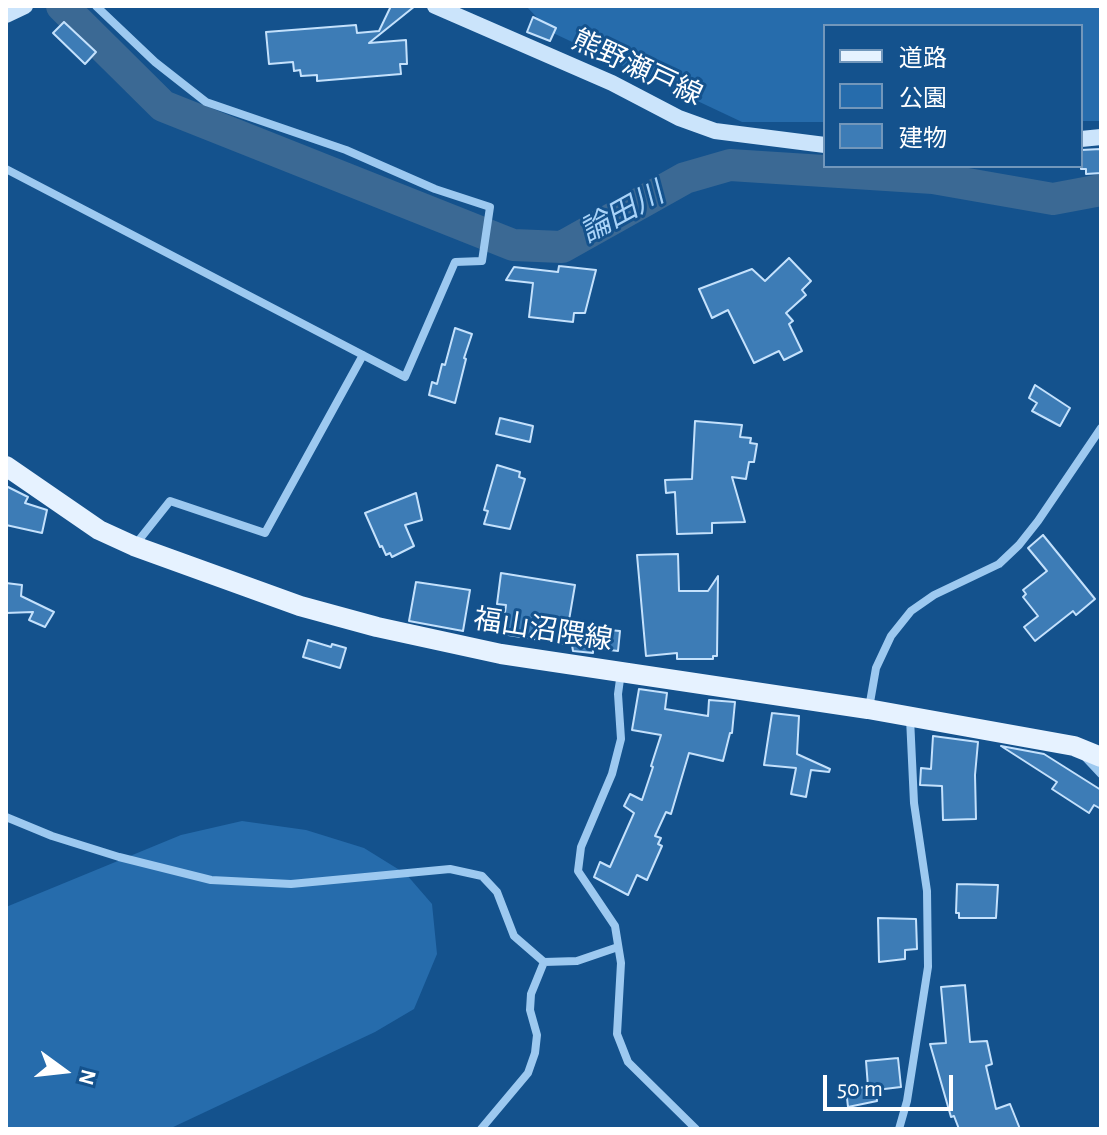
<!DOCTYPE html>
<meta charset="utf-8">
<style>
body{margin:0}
#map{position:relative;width:1107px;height:1135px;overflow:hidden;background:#14528d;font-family:"Alegreya Sans","Noto Sans JP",sans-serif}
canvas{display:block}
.frame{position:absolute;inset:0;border:8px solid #fff;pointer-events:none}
.legend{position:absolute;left:823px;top:24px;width:260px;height:144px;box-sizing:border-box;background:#14528d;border:2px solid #7297bb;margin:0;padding:10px 14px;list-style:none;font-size:24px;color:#fff}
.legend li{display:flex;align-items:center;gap:16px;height:40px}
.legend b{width:40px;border:2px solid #7297bb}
.north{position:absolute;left:24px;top:1031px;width:80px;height:80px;-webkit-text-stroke:6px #14528d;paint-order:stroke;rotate:105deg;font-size:22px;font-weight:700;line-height:32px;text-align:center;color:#fff}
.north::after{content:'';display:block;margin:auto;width:28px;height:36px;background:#fff;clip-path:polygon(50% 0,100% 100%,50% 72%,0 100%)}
.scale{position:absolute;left:823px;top:1075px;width:130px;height:36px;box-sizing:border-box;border:4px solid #fff;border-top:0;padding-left:10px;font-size:24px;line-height:28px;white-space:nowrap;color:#fff;-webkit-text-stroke:6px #14528d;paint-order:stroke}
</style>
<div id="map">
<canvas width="1107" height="1135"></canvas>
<div class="frame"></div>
<ul class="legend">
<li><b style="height:10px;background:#e6f2ff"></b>道路</li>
<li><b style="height:22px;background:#266cac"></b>公園</li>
<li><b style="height:22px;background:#3d7cb6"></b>建物</li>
</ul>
<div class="north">N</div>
<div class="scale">50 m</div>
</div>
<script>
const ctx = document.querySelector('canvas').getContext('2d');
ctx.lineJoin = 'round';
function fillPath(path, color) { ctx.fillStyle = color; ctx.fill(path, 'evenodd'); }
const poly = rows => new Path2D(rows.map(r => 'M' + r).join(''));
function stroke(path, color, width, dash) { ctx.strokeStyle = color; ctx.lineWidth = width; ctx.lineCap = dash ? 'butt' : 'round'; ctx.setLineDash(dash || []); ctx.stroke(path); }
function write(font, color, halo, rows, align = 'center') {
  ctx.font = font + ' "Alegreya Sans","Noto Sans JP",sans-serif'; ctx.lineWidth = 6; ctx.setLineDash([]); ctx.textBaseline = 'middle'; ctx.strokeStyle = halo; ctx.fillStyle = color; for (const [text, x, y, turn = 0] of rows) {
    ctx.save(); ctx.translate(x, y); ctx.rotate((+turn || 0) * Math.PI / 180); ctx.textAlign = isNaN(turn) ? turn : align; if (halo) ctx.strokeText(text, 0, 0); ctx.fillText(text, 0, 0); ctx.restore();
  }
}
fillPath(poly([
 [526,6,1101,6,1101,121,1081,121,1081,26,825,26,825,122,742,122,551,32],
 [242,821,306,830,364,848,406,874,432,904,437,954,414,1009,375,1032,169,1129,6,1129,6,907,181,835]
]), '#266cac');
stroke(poly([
 [62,6,163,106,513,245,562,247,685,178,730,165,933,178,1053,199,1101,190]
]), '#3b6994', 32);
const building = poly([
 [391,6,415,6,369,43,406,40,407,64,400,64,401,74,317,81,317,75,301,76,300,70,294,71,293,62,269,64,266,32,356,25,357,33,379,31,391,6],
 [533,17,556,28,550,41,527,32,533,17],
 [64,22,96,52,85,64,53,33,64,22],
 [1101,149,1101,173,1086,174,1086,169,1081,169,1081,150,1101,149],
 [789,258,811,281,802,290,806,295,786,313,793,321,789,324,802,351,784,360,779,351,754,363,728,310,712,318,699,289,752,269,765,281,789,258],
 [559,266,596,270,585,313,574,313,573,322,529,317,533,283,506,280,514,267,558,272,559,266],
 [455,328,472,334,464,358,466,359,455,403,429,395,432,382,437,384,442,364,445,365,455,328],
 [1035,385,1070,408,1060,426,1032,411,1037,403,1029,398,1035,385],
 [500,418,533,426,530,442,496,434,500,418],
 [695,421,742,425,740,437,751,438,750,443,757,444,754,462,749,462,746,479,732,477,745,522,712,523,712,533,677,534,675,492,666,493,665,480,692,479,695,421],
 [497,465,520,472,519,477,525,479,510,529,484,524,488,511,484,510,497,465],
 [6,486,28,497,25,503,47,510,42,533,6,525,6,486],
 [416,493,422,520,405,525,414,546,392,557,390,553,386,555,382,546,380,547,365,513,416,493],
 [1043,535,1095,599,1076,615,1073,611,1035,641,1024,627,1038,616,1023,597,1026,594,1023,590,1047,571,1028,548,1043,535],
 [678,554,679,591,708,591,718,576,717,656,713,656,713,659,677,659,677,653,646,656,637,555,678,554],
 [501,573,575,585,568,626,620,631,618,651,593,648,593,653,573,651,572,645,502,634,506,605,497,604,501,573],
 [416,582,470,590,463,631,409,621,416,582],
 [6,583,22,585,21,596,54,612,45,627,29,620,33,612,6,613,6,583],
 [308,640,331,647,332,644,346,648,340,668,303,657,308,640],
 [639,689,667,693,665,709,708,716,709,700,735,702,732,733,730,733,723,761,689,753,671,814,666,812,655,836,661,838,658,844,662,846,647,880,637,875,628,895,594,877,600,862,610,867,634,813,624,806,630,794,642,800,653,767,651,766,661,735,632,730,639,689],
 [772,713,799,716,797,754,830,769,829,772,811,770,806,797,791,794,796,768,764,765,772,713],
 [933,736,978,742,975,775,976,819,943,820,942,786,920,785,921,768,931,769,933,736],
 [1001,746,1044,754,1101,790,1101,809,1094,805,1089,813,1052,789,1057,782,1001,746],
 [957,884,998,885,996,918,959,918,959,913,956,913,957,884],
 [878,918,916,919,917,949,905,950,905,959,879,962,878,918],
 [965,985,970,1042,987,1041,992,1064,986,1066,996,1109,1010,1104,1020,1129,959,1129,954,1116,951,1117,930,1044,946,1043,941,987,965,985],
 [898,1058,901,1087,876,1090,877,1101,848,1107,846,1089,868,1087,866,1061,898,1058]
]);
fillPath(building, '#3d7cb6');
stroke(building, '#c4e1fc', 2);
stroke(poly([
 [6,169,405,377,455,262,482,261,490,207,435,189,346,150,206,102,155,62,96,6],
 [135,545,170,501,265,533,363,355],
 [621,672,618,694,621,739,612,774,581,847,578,871,615,926,621,963,617,1034,628,1062,696,1129],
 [869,708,876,668,891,636,911,611,934,595,999,564,1019,545,1038,521,1101,428],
 [1086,758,1101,774],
 [6,817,52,836,119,857,211,880,291,884,450,869,482,876,497,892,514,936,544,962,577,961,618,947],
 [481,1129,528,1073,535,1053,537,1035,530,1010,531,994,544,962],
 [899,1129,907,1101,928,967,927,891,914,803,910,718]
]), '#9dc9f0', 8);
stroke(poly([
 [435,6,612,83,679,118,715,131,825,145],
 [6,15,25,6],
 [1081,139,1101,137]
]), '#cbe4fb', 16);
stroke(poly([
 [6,466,99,530,134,546,300,606,377,627,501,654,868,709,1074,746,1101,757]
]), '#e6f2ff', 20);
write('28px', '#fff', '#14528d', [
 ["熊野瀬戸線",637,68,25],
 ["福山沼隈線",543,630,9]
]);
write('italic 30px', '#a9d3f8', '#14528d', [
 ["論田川",622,213,-29]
]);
</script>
